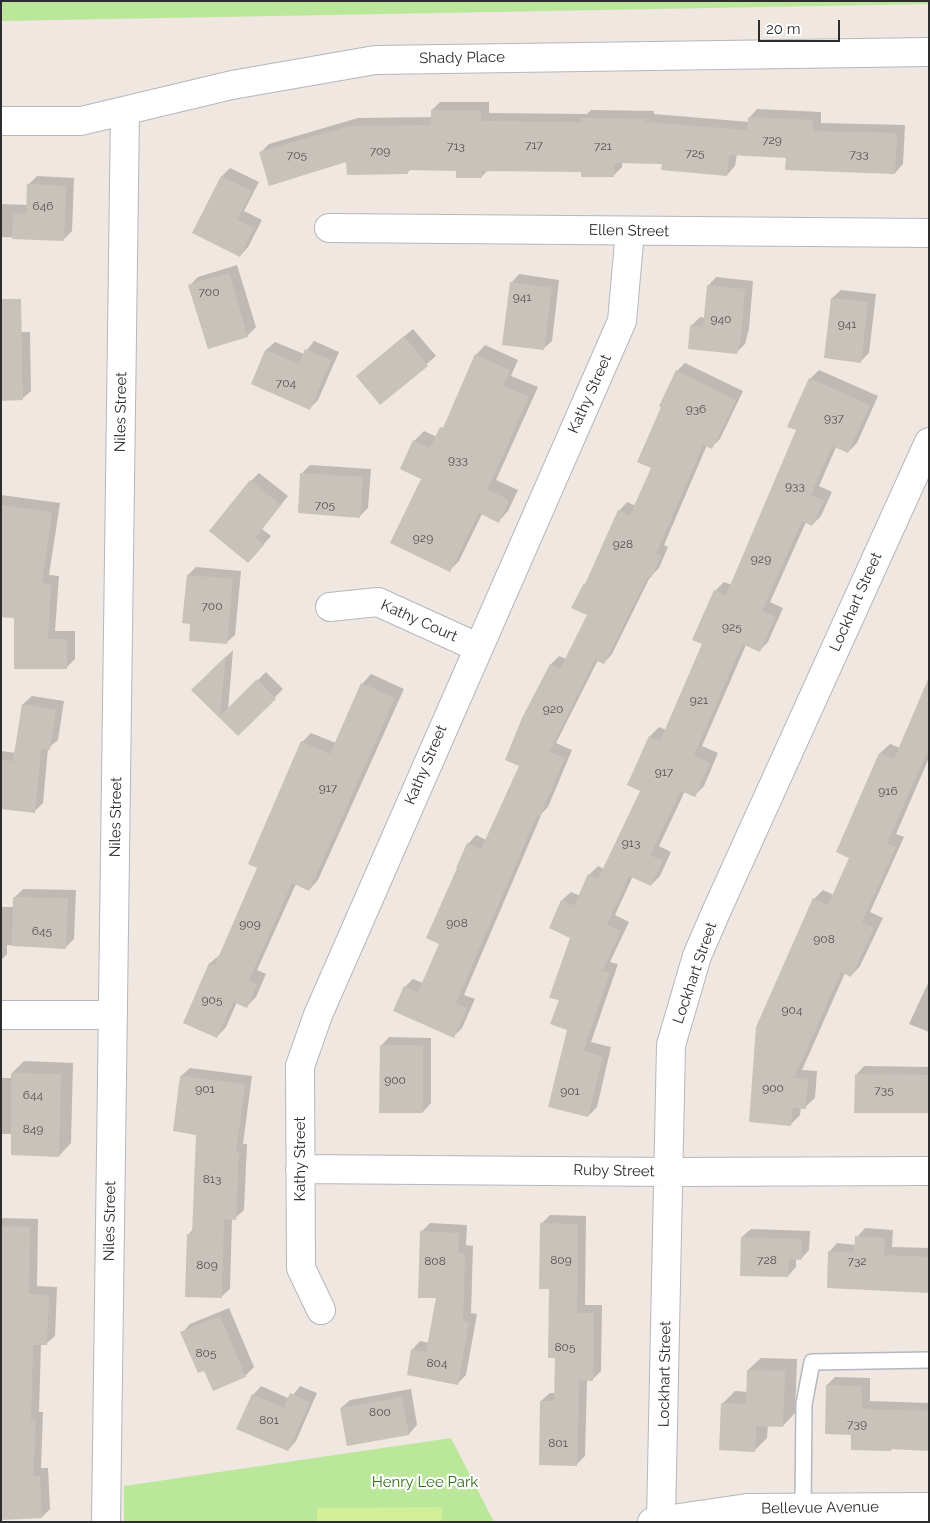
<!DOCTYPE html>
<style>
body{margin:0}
#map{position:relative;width:930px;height:1523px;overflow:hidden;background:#efe7e0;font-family:Raleway,sans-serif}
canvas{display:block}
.frame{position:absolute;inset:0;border:2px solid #2d2d2d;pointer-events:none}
.scale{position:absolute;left:758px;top:20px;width:82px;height:22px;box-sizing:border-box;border:2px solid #2d2d2d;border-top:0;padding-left:6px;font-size:15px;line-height:18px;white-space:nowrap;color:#2d2d2d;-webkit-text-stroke:4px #fff;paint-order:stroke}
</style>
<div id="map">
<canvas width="930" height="1523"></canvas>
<div class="frame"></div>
<div class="scale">20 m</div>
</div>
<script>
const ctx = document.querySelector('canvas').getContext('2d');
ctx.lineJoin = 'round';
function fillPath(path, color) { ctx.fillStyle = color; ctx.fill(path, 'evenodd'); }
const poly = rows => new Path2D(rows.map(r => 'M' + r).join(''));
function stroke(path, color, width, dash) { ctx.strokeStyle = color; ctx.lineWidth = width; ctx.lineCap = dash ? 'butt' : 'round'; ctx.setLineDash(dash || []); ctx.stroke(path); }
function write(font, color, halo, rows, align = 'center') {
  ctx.font = font + ' Raleway,sans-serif'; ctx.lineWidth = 4.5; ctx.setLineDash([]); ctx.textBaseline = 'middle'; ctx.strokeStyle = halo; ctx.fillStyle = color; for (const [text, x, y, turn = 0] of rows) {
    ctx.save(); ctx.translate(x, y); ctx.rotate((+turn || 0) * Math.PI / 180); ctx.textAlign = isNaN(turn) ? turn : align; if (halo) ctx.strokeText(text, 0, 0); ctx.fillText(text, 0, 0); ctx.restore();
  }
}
fillPath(poly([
 [1,1,929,1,929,4,1,21],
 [451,1438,494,1522,124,1522,124,1486]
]), '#bbe79a');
fillPath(poly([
 [442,1507,442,1522,317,1522,317,1508]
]), '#d1ef96');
fillPath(poly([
 [440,102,489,102,489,113,587,114,591,110,654,111,654,114,749,122,749,118,757,109,821,112,821,123,905,125,903,164,895,173,787,156,737,154,735,166,727,175,663,163,622,162,622,167,613,176,583,171,488,170,481,177,457,169,411,169,407,173,348,161,260,153,269,144,358,118,432,117,432,110],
 [230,168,259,182,244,211,262,220,248,247,240,256,194,232,222,176],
 [37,176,74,178,72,231,64,239,1,237,1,204,28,205,28,185],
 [237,265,256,327,247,336,190,285,198,277],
 [519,274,559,280,552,341,543,349,511,283],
 [716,277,753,281,749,329,745,344,736,353,691,326,700,317,705,318,708,286],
 [841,290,876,294,869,353,860,362,825,357,832,298],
 [413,329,436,356,380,403,366,368],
 [1,332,30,332,31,391,22,399],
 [314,341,339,352,318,400,310,408,252,384,266,350,275,342,304,354],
 [485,345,518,360,511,376,538,387,496,480,518,490,508,511,499,521,482,514,459,561,449,571,414,441,424,431,437,437,447,422,476,355],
 [685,363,743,391,720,439,712,447,707,445,664,545,668,547,659,568,650,577,612,654,604,663,598,660,556,743,572,750,548,807,542,813,464,995,475,999,462,1028,454,1036,405,987,413,979,423,983,440,943,468,844,476,835,486,840,521,765,523,719,551,664,559,656,566,659,588,614,585,584,589,580,619,511,627,502,636,506,653,467,677,371],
 [819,370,878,396,857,443,848,452,836,447,819,486,832,492,821,516,812,525,806,522,770,602,783,608,768,642,759,651,746,645,702,746,718,753,704,786,695,795,685,791,659,846,671,852,660,876,651,885,633,876,615,915,629,922,610,962,618,964,591,1042,611,1047,597,1107,588,1116,560,1000,572,937,550,927,562,900,571,892,580,896,589,875,598,866,604,869,641,790,629,785,650,736,659,727,666,730,704,644,715,591,724,582,732,585,798,430,810,379],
 [310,465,371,469,368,508,360,516,302,473],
 [259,473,288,496,262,529,271,536,248,562,251,481],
 [1,495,60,503,49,575,59,576,55,631,75,631,75,659,66,668,15,616,1,616],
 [196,567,241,571,235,635,226,643,191,622,188,575],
 [233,650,228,710,266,672,283,689,238,735,193,690],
 [371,674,404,689,318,880,309,890,296,884,257,970,266,974,256,997,247,1006,237,1002,226,1027,217,1037,185,1023,210,963,221,954,259,868,302,742,311,733,336,743,362,684],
 [929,681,929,758,896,834,904,837,870,912,883,918,860,966,851,976,845,973,802,1070,817,1071,815,1098,805,1107,801,1107,800,1115,791,1124,751,1121,814,899,823,890,834,895,851,857,838,851,880,753,890,744,900,748],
 [32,696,64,701,58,740,48,748,43,803,35,811,1,808,1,751,16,753,23,704],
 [23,889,76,890,74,939,66,947,7,945,7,954,1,960,1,907,14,907,15,897],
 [929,981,929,1032,909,1024],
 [389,1037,431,1038,431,1103,423,1112,381,1046],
 [24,1061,73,1063,71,1143,59,1156,13,1134,1,1134,1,1078,12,1078,12,1073],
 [864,1066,929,1067,929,1111,856,1075],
 [190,1068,252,1076,243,1144,247,1144,244,1210,235,1218,232,1218,230,1289,221,1297,188,1235,193,1229,197,1133,181,1076],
 [550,1215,586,1216,585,1305,602,1305,601,1371,593,1379,587,1379,585,1456,576,1465,541,1401,550,1393,556,1393,556,1357,551,1288,541,1224],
 [3,1218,38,1219,37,1286,57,1287,55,1336,46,1344,41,1344,39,1412,43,1412,41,1468,48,1468,50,1509,42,1517,1,1519,1,1220],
 [430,1223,467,1225,466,1245,473,1246,471,1313,477,1314,466,1375,458,1383,412,1350,420,1341,429,1343,437,1297,421,1232],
 [865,1228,893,1230,892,1247,929,1248,929,1292,829,1252,837,1243,856,1245,857,1237],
 [751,1229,810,1231,809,1250,801,1259,796,1258,796,1267,788,1276,742,1237],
 [229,1308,254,1367,245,1376,205,1369,182,1333,190,1324],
 [761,1358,797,1359,795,1413,783,1426,768,1425,767,1438,754,1451,722,1404,735,1391,748,1392,748,1370],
 [835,1377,870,1378,870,1401,929,1403,929,1449,893,1448,891,1450,853,1434,827,1385],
 [261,1386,290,1399,300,1386,317,1393,296,1441,288,1450,253,1395],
 [411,1389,417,1425,409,1434,348,1445,341,1408,350,1400]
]), '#0003');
fillPath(poly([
 [431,110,481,110,481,121,582,122,582,118,646,119,646,122,747,130,748,117,813,120,813,131,897,133,895,174,785,170,786,158,729,155,727,176,661,170,662,164,614,163,614,177,581,177,581,172,482,171,482,178,456,178,456,171,408,170,408,174,347,175,346,162,269,186,259,152,349,126,431,125],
 [221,176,252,191,237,220,254,228,240,257,192,233],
 [27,184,66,186,64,241,12,239,13,213,26,214],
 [229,273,248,337,208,349,188,285],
 [510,282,552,288,544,350,502,345],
 [707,285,745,289,741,338,737,354,688,349,690,325,703,327],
 [831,298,868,302,861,363,824,358],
 [1,299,21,299,23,400,1,401],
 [404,336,428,366,380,405,356,376],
 [305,349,331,360,310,410,251,384,265,350,299,364],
 [475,354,510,370,503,386,529,397,487,490,509,500,499,523,479,513,450,572,390,543,421,479,400,469,413,440,430,448,440,427,443,428],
 [676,370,736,400,712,449,703,445,656,554,661,556,651,578,648,576,604,664,595,660,549,752,565,758,540,816,537,815,456,1003,467,1008,454,1038,393,1011,404,986,418,992,439,944,426,938,457,868,456,868,467,843,481,849,519,766,505,760,522,718,550,664,560,669,587,615,571,608,584,583,585,584,618,510,630,515,651,468,637,462,661,407,659,406],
 [809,378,870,405,848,453,832,446,811,495,824,501,812,526,802,521,762,611,775,617,760,652,742,644,694,755,710,763,695,797,681,791,650,855,663,861,651,886,629,876,607,925,621,931,602,971,610,973,583,1051,603,1056,588,1117,548,1107,567,1030,550,1024,559,1000,549,998,570,938,549,928,561,900,574,906,588,874,598,879,640,791,627,785,649,736,660,741,702,644,692,640,714,590,726,595,796,430,787,427],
 [300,473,363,477,360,518,298,513],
 [250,480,281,505,255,538,264,545,248,563,209,531],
 [1,505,52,512,42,583,51,584,48,639,67,639,67,669,14,669,14,618,1,617],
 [187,575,233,579,227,644,189,641,190,624,182,623],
 [226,656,220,716,257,679,276,699,238,736,191,690],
 [929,677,929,748,887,843,896,847,862,922,874,928,851,977,841,972,794,1078,808,1080,806,1109,793,1108,791,1126,749,1122,756,1027,813,898,828,905,849,858,836,852,879,753,894,759],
 [361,683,395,698,309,891,292,883,249,980,257,984,247,1008,233,1002,217,1038,183,1023,209,963,215,965,257,868,248,864,301,741,330,754],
 [22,704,56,710,50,750,41,749,35,813,1,809,1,760,13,761],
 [13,897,68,898,66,949,12,946],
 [380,1045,423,1045,423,1113,379,1113],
 [11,1073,61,1074,59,1157,11,1155],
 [855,1074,928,1075,928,1113,854,1113],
 [180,1076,245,1084,236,1152,239,1152,236,1220,224,1219,222,1298,185,1297,187,1234,192,1235,196,1135,173,1131],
 [540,1223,578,1224,577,1313,594,1313,593,1381,579,1380,577,1466,539,1465,540,1401,554,1401,555,1358,548,1358,549,1289,539,1289],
 [1,1226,30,1227,29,1294,49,1295,47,1345,33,1345,31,1420,36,1420,33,1476,40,1476,42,1518,1,1520],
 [420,1231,459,1233,458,1253,465,1254,463,1321,469,1322,458,1385,407,1375,411,1349,426,1352,436,1298,418,1298],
 [855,1236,885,1238,884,1255,929,1257,929,1293,827,1288,828,1251,854,1253],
 [741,1237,802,1239,801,1260,789,1259,788,1277,740,1276],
 [220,1316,246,1377,213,1391,204,1371,198,1373,180,1332],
 [747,1370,785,1371,783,1427,756,1426,755,1452,719,1450,721,1403,746,1404],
 [826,1385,862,1386,862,1409,929,1411,929,1451,891,1449,891,1451,851,1450,851,1435,825,1434],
 [290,1393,310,1402,288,1451,236,1429,252,1394,284,1408],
 [402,1397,409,1435,347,1446,340,1408]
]), '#c8c2bb');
const service = poly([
 [803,1508,804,1404,812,1362,929,1360]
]);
const minor = poly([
 [1,121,81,121,232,85,375,60,929,52],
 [329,228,929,233],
 [330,607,378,602,477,647],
 [1,1015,113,1015],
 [300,1169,670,1172,929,1171],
 [321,1310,301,1268,300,1066,318,1015,622,321,630,231],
 [661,1519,671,1045,697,956,716,912,929,442],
 [106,1522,125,111]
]);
const tertiary = poly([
 [652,1522,747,1508,929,1507]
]);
stroke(service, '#b3b7c1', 18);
stroke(minor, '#b3b7c1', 30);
stroke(tertiary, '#b3b7c1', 30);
stroke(service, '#fff', 15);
stroke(minor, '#fff', 28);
stroke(tertiary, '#fff', 28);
write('12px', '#545250', null, [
 ["729",772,140],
 ["717",534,145],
 ["713",456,146],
 ["721",603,146],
 ["709",380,151],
 ["725",695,153],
 ["733",859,154],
 ["705",297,155],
 ["646",43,206],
 ["700",209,292],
 ["941",522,297],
 ["940",721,319],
 ["941",847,324],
 ["704",286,383],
 ["936",696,409],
 ["937",834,418],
 ["933",458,460],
 ["933",795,486],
 ["705",325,505],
 ["929",423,538],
 ["928",623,544],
 ["929",761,559],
 ["700",212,606],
 ["925",732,627],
 ["921",699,700],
 ["920",553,709],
 ["917",664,772],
 ["917",328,788],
 ["916",888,791],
 ["913",631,843],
 ["908",457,923],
 ["909",250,924],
 ["645",42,931],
 ["908",824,939],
 ["905",212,1000],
 ["904",792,1010],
 ["900",395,1080],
 ["900",773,1088],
 ["901",205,1089],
 ["735",884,1090],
 ["901",570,1091],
 ["644",33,1095],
 ["849",33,1129],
 ["813",212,1179],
 ["809",561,1260],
 ["728",767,1260],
 ["808",435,1261],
 ["732",857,1261],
 ["809",207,1265],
 ["805",565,1347],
 ["805",206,1353],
 ["804",437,1363],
 ["800",380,1412],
 ["801",269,1420],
 ["739",857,1424],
 ["801",558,1443]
]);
write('15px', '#2d2d2d', '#fff', [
 ["Shady Place",462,58,-1],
 ["Ellen Street",629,231,1],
 ["Kathy Street",590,394,-66],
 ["Niles Street",121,412,-89],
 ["Lockhart Street",856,602,-66],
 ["Kathy Court",419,621,24],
 ["Kathy Street",426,765,-67],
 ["Niles Street",116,817,-89],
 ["Lockhart Street",695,973,-71],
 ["Kathy Street",300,1159,-90],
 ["Ruby Street",614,1171,1],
 ["Niles Street",110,1221,-89],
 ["Lockhart Street",665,1374,-89],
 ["Bellevue Avenue",820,1508,-1]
]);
write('15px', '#327018', '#fff', [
 ["Henry Lee Park",425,1482]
]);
</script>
